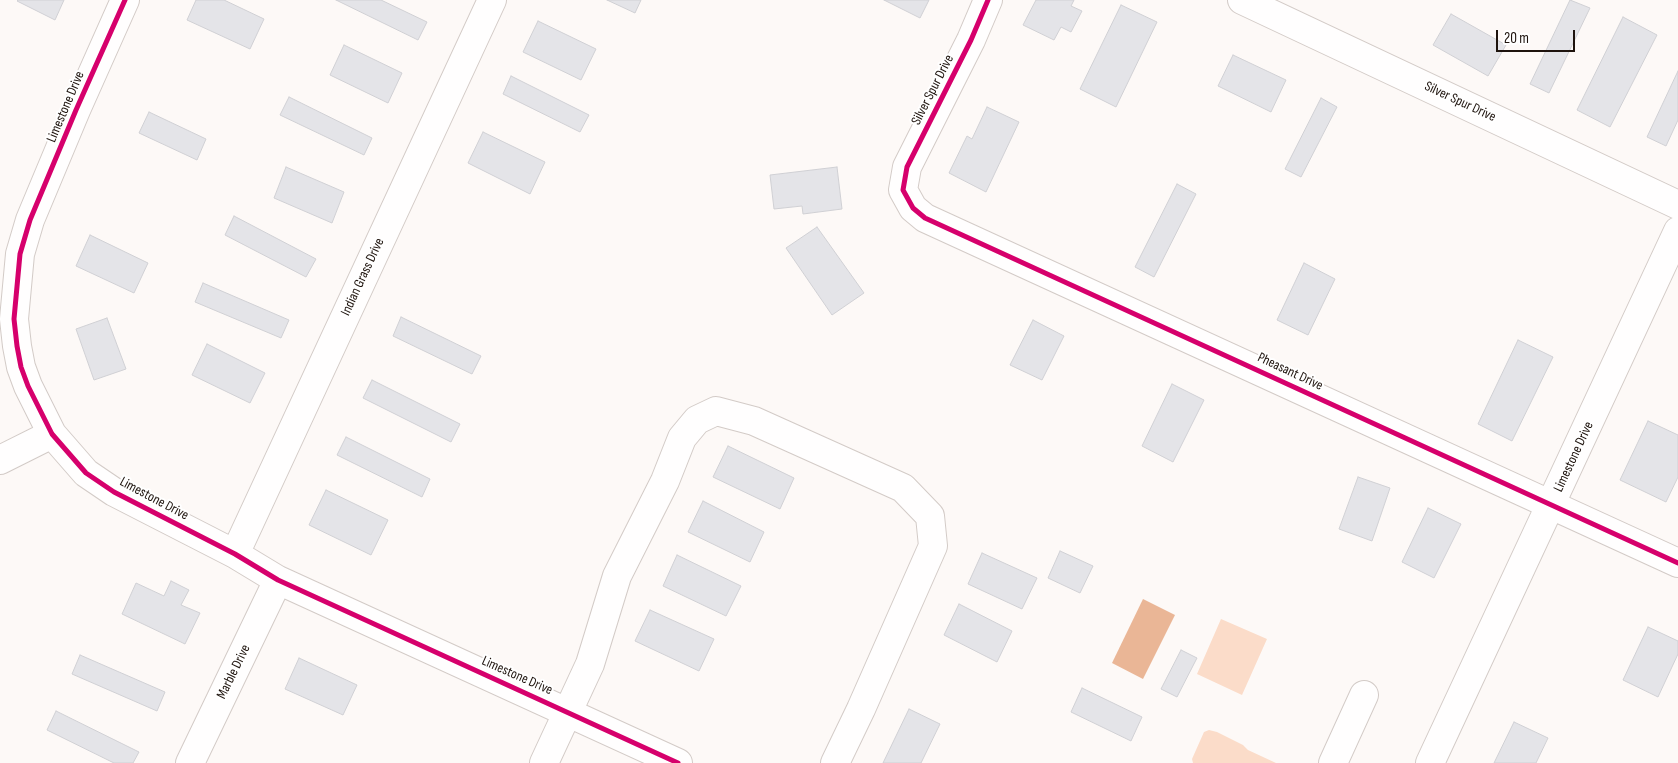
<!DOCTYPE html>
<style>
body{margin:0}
#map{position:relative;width:1678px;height:763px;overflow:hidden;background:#fdf9f7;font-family:"Sofia Sans Condensed",sans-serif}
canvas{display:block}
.scale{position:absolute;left:1496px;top:30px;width:79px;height:22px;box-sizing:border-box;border:2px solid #1e130d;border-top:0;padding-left:6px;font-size:15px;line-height:18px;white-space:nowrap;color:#1e130d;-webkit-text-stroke:4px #fff;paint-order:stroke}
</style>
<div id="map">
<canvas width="1678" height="763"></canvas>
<div class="scale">20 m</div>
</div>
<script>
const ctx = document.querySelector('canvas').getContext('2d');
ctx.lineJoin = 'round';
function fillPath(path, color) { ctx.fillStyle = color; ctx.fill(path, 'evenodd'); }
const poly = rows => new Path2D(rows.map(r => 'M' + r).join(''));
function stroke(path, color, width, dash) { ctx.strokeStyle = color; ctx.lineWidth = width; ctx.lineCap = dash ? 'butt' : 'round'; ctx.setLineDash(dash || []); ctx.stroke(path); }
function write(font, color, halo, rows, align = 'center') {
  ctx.font = font + ' "Sofia Sans Condensed",sans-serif'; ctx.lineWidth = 4; ctx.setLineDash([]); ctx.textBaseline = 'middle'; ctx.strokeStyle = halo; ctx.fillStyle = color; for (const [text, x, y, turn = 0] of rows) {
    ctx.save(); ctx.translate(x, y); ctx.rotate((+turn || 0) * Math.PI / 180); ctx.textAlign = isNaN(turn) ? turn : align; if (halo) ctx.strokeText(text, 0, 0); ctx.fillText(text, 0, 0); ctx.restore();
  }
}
fillPath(poly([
 [1221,619,1267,639,1242,695,1197,674],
 [1209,730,1217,732,1243,745,1248,750,1276,763,1193,763,1192,759,1204,732]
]), '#fbdcc9');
fillPath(poly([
 [1143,599,1175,615,1143,679,1112,663]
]), '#eab696');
const building = poly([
 [18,0,64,0,55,20,17,1,18,0],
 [196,0,224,0,264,19,250,49,187,20,196,0],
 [336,0,381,0,427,22,418,40,336,0],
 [607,0,641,0,635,13,607,0],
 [884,0,929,0,920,18,884,0],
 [1036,0,1074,0,1071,6,1082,11,1071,32,1061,27,1054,40,1023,25,1036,0],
 [1570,0,1590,8,1549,93,1530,84,1570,0],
 [1121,5,1157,22,1116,107,1080,89,1121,5],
 [1451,14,1506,45,1488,76,1433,45,1451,14],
 [1623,17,1657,35,1610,127,1577,110,1623,17],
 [538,21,596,49,581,80,523,52,538,21],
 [344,45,402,73,388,103,330,75,344,45],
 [1233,55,1286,80,1271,112,1218,86,1233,55],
 [1678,71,1678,120,1666,146,1647,137,1678,71],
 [511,76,589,115,580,132,503,94,511,76],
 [289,97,372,138,364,155,280,115,289,97],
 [1321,98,1337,107,1301,177,1285,169,1321,98],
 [987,107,1019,122,986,192,949,173,967,136,972,139,987,107],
 [149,112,206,139,197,160,139,133,149,112],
 [483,132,545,162,530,194,468,163,483,132],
 [286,167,344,192,332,223,274,198,286,167],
 [837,167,842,209,803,214,802,206,774,209,770,175,837,167],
 [1177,184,1196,194,1154,277,1135,267,1177,184],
 [234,216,316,259,306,277,225,235,234,216],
 [817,227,864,293,832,315,786,248,817,227],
 [90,235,148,263,134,293,76,266,90,235],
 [1304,263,1335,279,1308,335,1277,320,1304,263],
 [203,283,289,320,281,338,195,302,203,283],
 [401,317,481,356,472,374,393,336,401,317],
 [107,318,126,369,94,380,76,329,107,318],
 [1033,320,1064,336,1042,380,1010,365,1033,320],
 [1518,340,1553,357,1512,441,1478,424,1518,340],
 [207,344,265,373,250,403,192,375,207,344],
 [372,380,460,424,451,442,363,398,372,380],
 [1172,384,1204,400,1173,462,1142,446,1172,384],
 [1648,421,1678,435,1678,477,1666,502,1620,480,1648,421],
 [346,437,430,479,422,497,337,455,346,437],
 [728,446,794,478,780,509,713,477,728,446],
 [1358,477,1390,488,1372,541,1339,529,1358,477],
 [326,490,388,520,371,555,309,525,326,490],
 [703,501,764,532,750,562,688,532,703,501],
 [1428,508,1461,524,1434,578,1402,562,1428,508],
 [1060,551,1093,566,1080,593,1048,578,1060,551],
 [982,553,1037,578,1022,609,968,584,982,553],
 [677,555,741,586,726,616,663,586,677,555],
 [171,581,189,590,181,605,200,613,185,644,122,614,136,583,164,596,171,581],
 [959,604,1012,631,997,662,944,635,959,604],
 [650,610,714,639,699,671,635,641,650,610],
 [1648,627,1678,641,1678,654,1658,697,1623,680,1648,627],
 [1181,650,1197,658,1177,697,1161,689,1181,650],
 [80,655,165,692,157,711,72,674,80,655],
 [299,658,357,685,343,715,285,689,299,658],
 [1082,688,1142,717,1131,741,1071,712,1082,688],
 [909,709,940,724,921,763,883,763,909,709],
 [56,711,139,752,133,763,114,763,47,730,56,711],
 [1514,722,1548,738,1536,763,1494,763,1514,722]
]);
fillPath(building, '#e4e4e8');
stroke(building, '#d0d0d4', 1);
const minor = poly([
 [125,0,76,110,30,220,20,254,14,319,17,346,21,367,28,386,52,434,86,473,114,492,235,554,278,580,678,763],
 [988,0,971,40,907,167,903,190,913,208,925,218,1678,563],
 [1242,0,1678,205],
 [0,460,52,434],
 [235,554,492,0],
 [190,763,278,580],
 [544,763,590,664,617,576,665,481,682,438,697,420,716,411,754,421,903,488,930,516,933,546,861,709,835,763],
 [1333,763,1364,695],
 [1430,763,1678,231]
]);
stroke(minor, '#d3cbc7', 30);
stroke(minor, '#fffefe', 28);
stroke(poly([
 [125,0,76,110,30,220,20,254,14,319,17,346,21,367,28,386,52,434,86,473,114,492,235,554,278,580,678,763],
 [988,0,971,40,907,167,903,190,913,208,925,218,1678,563]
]), '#d6006c', 5);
write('14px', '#1e130d', '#fff', [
 ["Silver Spur Drive",933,90,-63],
 ["Silver Spur Drive",1460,102,25],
 ["Limestone Drive",66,107,-67],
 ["Indian Grass Drive",363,277,-65],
 ["Pheasant Drive",1290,372,25],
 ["Limestone Drive",1574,457,-65],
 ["Limestone Drive",154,499,28],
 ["Marble Drive",234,672,-64],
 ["Limestone Drive",517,676,24]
]);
</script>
